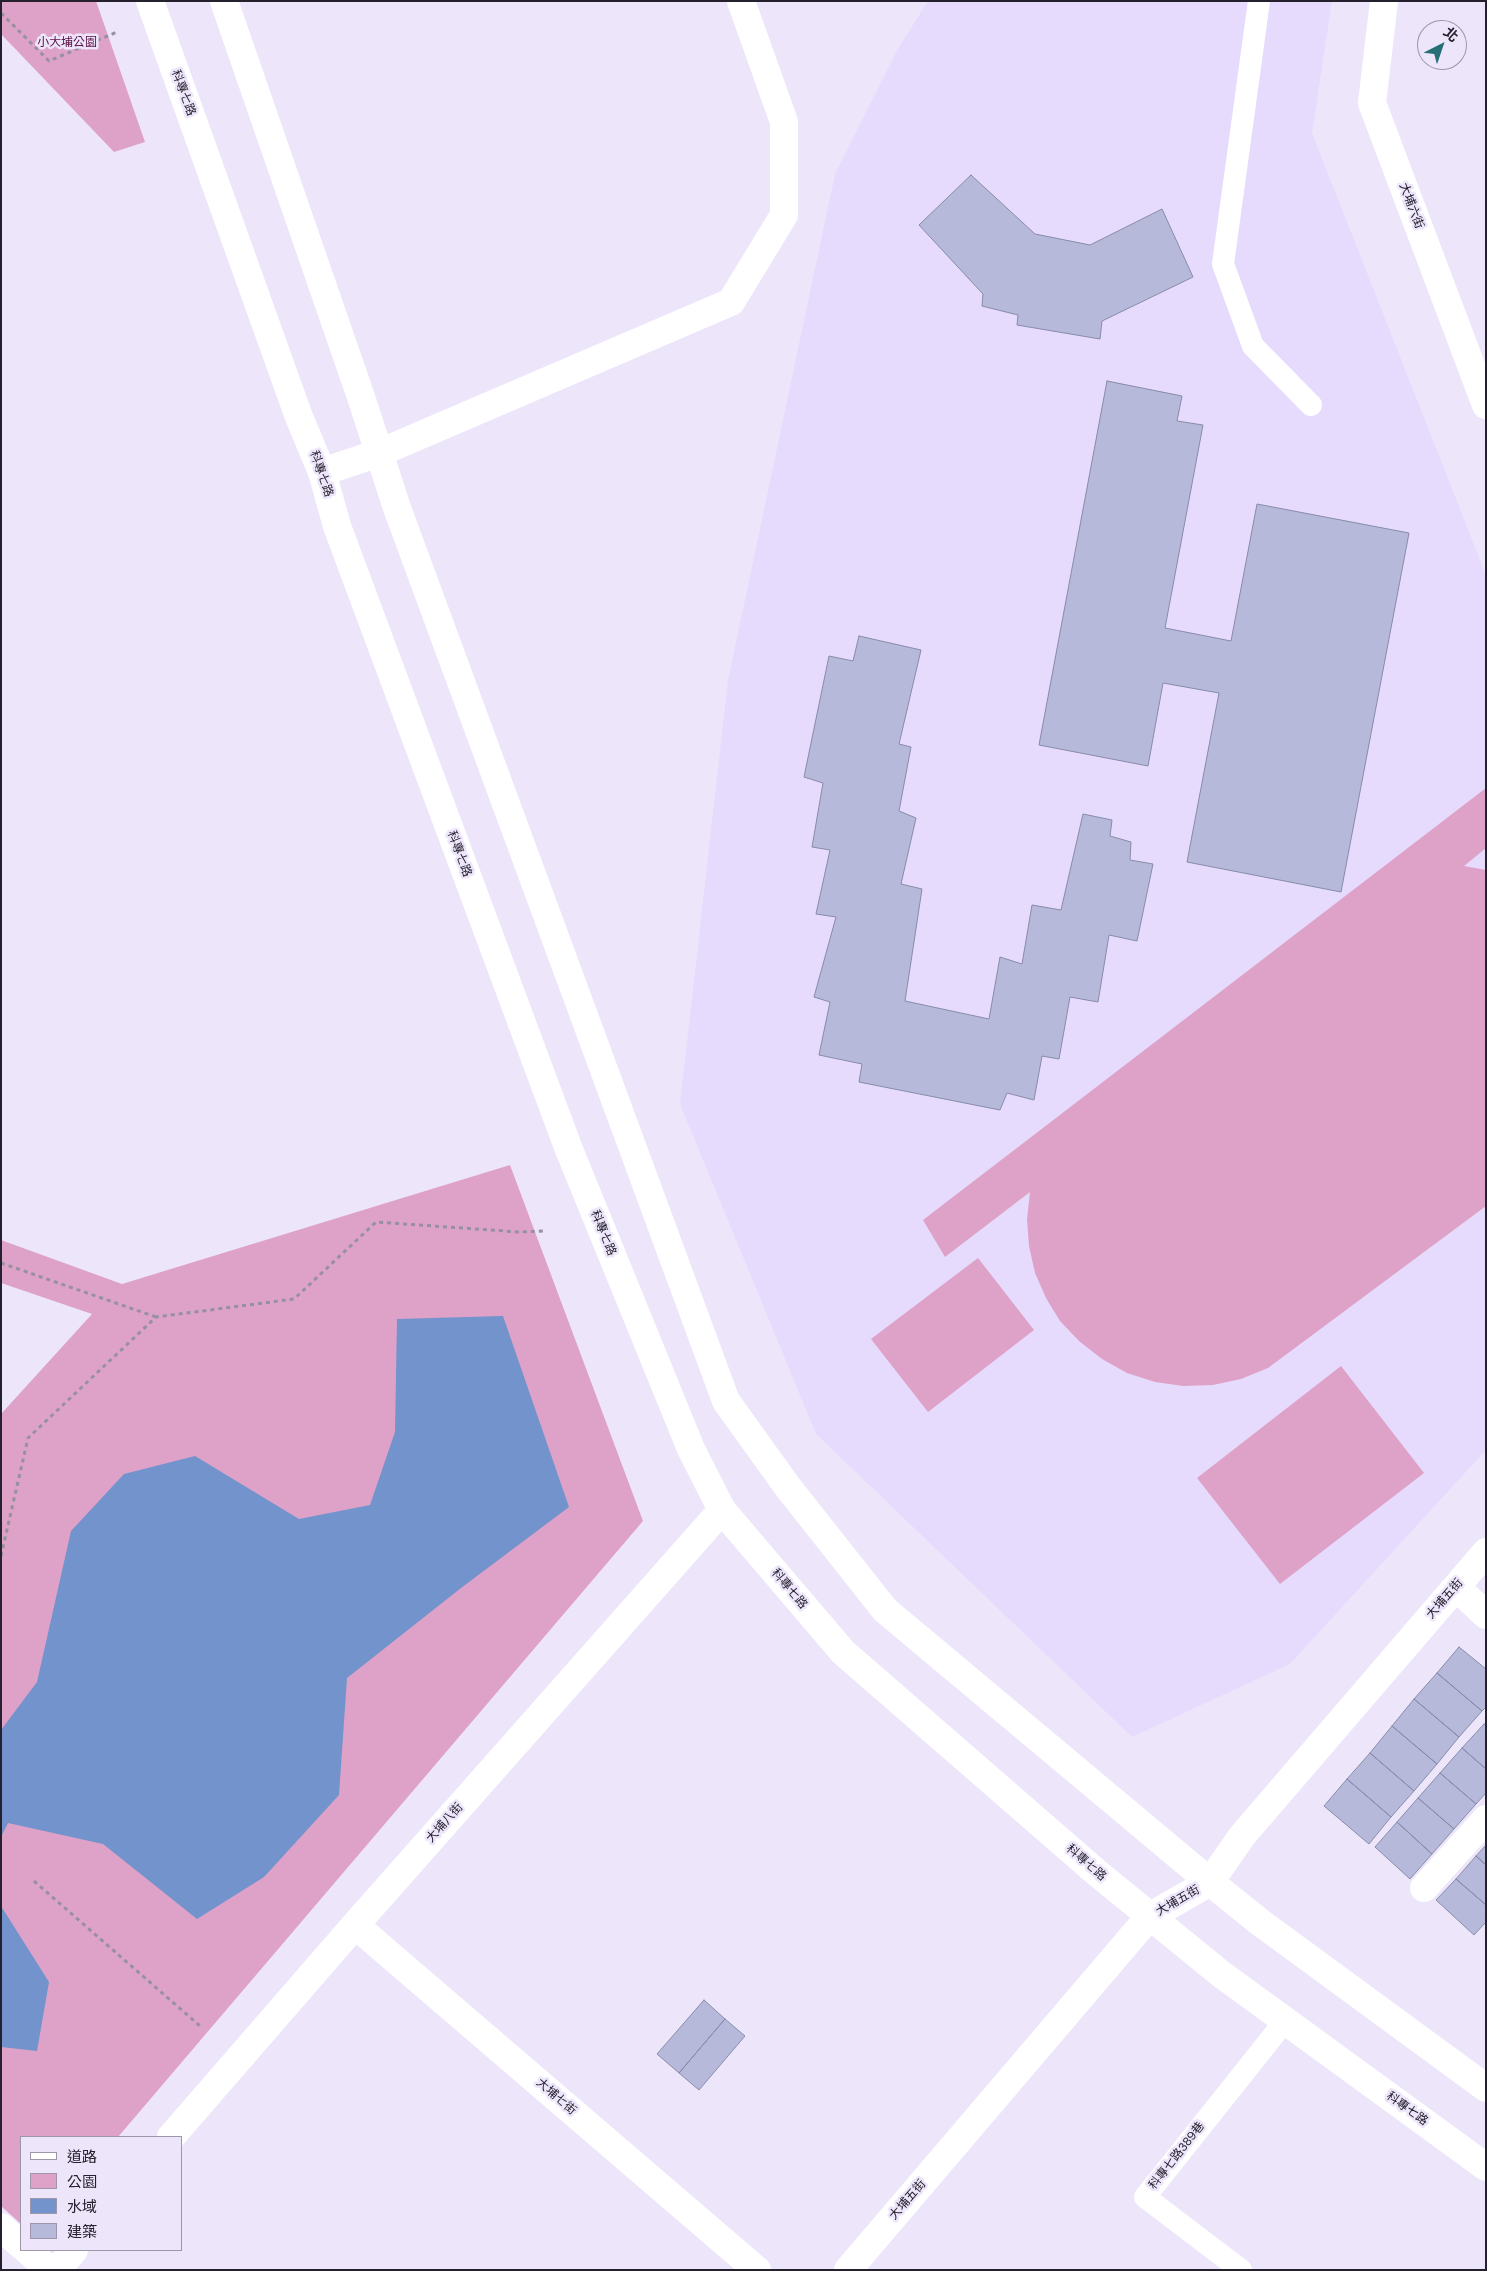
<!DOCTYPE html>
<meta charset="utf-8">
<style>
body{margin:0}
#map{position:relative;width:1487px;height:2271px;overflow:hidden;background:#ede6fb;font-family:"DM Sans","Noto Sans TC",sans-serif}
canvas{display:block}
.frame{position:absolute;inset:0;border:2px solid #25202d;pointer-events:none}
.legend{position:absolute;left:20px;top:2136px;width:162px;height:115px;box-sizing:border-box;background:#ede6fb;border:1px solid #9d97a9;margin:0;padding:6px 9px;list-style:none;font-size:15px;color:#25202d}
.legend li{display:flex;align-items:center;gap:10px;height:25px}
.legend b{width:25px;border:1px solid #9d97a9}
.north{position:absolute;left:1417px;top:20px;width:50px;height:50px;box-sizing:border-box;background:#ede6fb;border:1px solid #9d97a9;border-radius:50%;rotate:41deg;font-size:14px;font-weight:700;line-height:20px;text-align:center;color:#25202d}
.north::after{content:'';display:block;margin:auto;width:18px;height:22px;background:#257074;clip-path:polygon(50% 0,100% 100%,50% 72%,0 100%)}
</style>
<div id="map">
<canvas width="1487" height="2271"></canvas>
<div class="frame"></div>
<ul class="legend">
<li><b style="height:6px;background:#fff"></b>道路</li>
<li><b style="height:14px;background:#dea2c8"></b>公園</li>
<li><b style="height:14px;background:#7293cc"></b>水域</li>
<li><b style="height:14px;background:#b6b9da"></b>建築</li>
</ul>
<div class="north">北</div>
</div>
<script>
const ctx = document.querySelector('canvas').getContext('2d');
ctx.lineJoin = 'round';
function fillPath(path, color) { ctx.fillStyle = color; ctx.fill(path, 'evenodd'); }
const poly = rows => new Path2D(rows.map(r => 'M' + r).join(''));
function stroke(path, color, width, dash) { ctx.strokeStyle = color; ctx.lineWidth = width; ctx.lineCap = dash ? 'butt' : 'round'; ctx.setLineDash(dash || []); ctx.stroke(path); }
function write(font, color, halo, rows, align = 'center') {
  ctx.font = font + ' "DM Sans","Noto Sans TC",sans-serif'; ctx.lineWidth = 5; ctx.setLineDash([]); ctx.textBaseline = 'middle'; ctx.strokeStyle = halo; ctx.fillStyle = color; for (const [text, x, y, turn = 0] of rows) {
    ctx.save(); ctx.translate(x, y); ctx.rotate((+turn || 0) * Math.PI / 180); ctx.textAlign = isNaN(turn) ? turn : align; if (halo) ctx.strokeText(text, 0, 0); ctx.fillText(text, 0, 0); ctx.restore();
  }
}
fillPath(poly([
 [928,1,1332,1,1312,133,1486,575,1486,1450,1290,1664,1132,1737,816,1434,680,1104,728,680,835,174,899,47]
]), '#e6dbfc');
fillPath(poly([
 [1,1,96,1,145,142,114,152,1,34],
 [1486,788,1486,848,1464,866,1486,870,1486,1206,1268,1368,1241,1379,1213,1385,1183,1386,1155,1382,1127,1373,1102,1359,1079,1341,1060,1321,1046,1298,1035,1273,1029,1246,1027,1219,1030,1192,945,1257,923,1220],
 [510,1165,643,1521,118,2137,21,2137,21,2224,1,2206,1,1414,92,1314,1,1283,1,1240,122,1284],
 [978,1258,1034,1330,928,1412,871,1339],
 [1341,1366,1424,1473,1280,1584,1197,1478]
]), '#dea2c8');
fillPath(poly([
 [503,1316,569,1507,461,1588,347,1678,339,1795,264,1877,197,1919,103,1844,8,1823,1,1837,1,1730,37,1682,71,1531,124,1474,195,1456,299,1519,370,1505,395,1432,397,1319],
 [1,1906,49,1982,37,2051,1,2047]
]), '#7293cc');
const building = poly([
 [971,175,1035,234,1090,245,1162,209,1193,277,1102,321,1100,339,1017,325,1018,315,982,306,983,294,919,225,971,175],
 [1107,381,1182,396,1177,421,1203,425,1165,628,1231,641,1257,504,1409,533,1341,892,1187,862,1219,693,1163,683,1148,766,1039,745,1107,381],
 [859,636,921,650,899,744,911,747,899,811,916,818,901,884,922,889,905,1001,989,1019,1000,957,1022,964,1032,905,1061,910,1083,814,1112,820,1110,836,1131,842,1130,860,1153,864,1137,941,1109,935,1098,1002,1070,997,1059,1059,1042,1056,1034,1100,1007,1093,1000,1110,859,1082,862,1064,819,1055,830,1002,814,997,836,917,816,914,830,850,812,847,823,783,804,777,829,656,853,661,859,636],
 [1459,1647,1486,1669,1486,1707,1482,1711,1437,1673,1459,1647],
 [1437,1673,1482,1711,1459,1737,1414,1699,1437,1673],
 [1414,1699,1459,1737,1437,1764,1392,1726,1414,1699],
 [1484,1724,1486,1725,1486,1769,1462,1748,1484,1724],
 [1392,1726,1437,1764,1414,1791,1370,1753,1392,1726],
 [1462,1748,1486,1769,1486,1793,1476,1804,1440,1773,1462,1748],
 [1370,1753,1414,1791,1391,1817,1347,1779,1370,1753],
 [1440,1773,1476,1804,1454,1829,1418,1798,1440,1773],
 [1347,1779,1391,1817,1369,1844,1324,1806,1347,1779],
 [1418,1798,1454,1829,1432,1854,1397,1822,1418,1798],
 [1397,1822,1432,1854,1410,1879,1375,1847,1397,1822],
 [1486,1845,1486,1865,1476,1856,1486,1845],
 [1476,1856,1486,1865,1486,1905,1456,1879,1476,1856],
 [1456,1879,1486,1905,1486,1922,1474,1935,1436,1900,1456,1879],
 [704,2000,725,2019,679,2073,657,2054,704,2000],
 [725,2019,745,2036,699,2090,679,2073,725,2019]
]);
fillPath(building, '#b6b9da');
stroke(building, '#888baa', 1);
stroke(poly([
 [1,13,49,61,117,32],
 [1,1263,156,1317],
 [1,1556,28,1438,156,1317,294,1299,376,1222,519,1232,546,1231],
 [34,1881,200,2026]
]), '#9690a1', 3, [4, 4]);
stroke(poly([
 [1259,1,1223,264,1253,346,1311,405],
 [1241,2270,1145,2197,1285,2021]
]), '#fff', 22);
stroke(poly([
 [1384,1,1372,103,1486,405],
 [322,472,379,453,731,302,784,215,784,122,741,1],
 [1456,1587,1486,1615],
 [1424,1888,1486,1819],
 [355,1925,757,2270],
 [171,2137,355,1925,722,1510],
 [1,2227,21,2245],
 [27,2250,50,2270],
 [57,2270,74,2250],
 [848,2270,1149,1917,1210,1882,1242,1836,1486,1552]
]), '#fff', 28);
stroke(poly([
 [150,1,299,417,322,472,337,526,568,1147,691,1449,722,1510,843,1652,1096,1872,1221,1974,1486,2167],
 [224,1,361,397,397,508,726,1401,787,1486,885,1610,1210,1882,1261,1923,1486,2088]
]), '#fff', 28);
write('12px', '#5c1148', '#ede6fb', [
 ["小大埔公園",67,43]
]);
write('12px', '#25202d', '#ede6fb', [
 ["科專七路",183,93,70],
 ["大埔六街",1411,206,69],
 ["科專七路",321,474,71],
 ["科專七路",459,854,70],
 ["科專七路",603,1233,68],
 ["科專七路",789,1589,50],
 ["大埔五街",1445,1599,-49],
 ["大埔八街",445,1823,-48],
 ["科專七路",1086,1863,41],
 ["大埔五街",1178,1901,-30],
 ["大埔七街",556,2097,41],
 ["科專七路",1407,2109,36],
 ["科專七路389巷",1177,2156,-52],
 ["大埔五街",908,2200,-49]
]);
</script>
